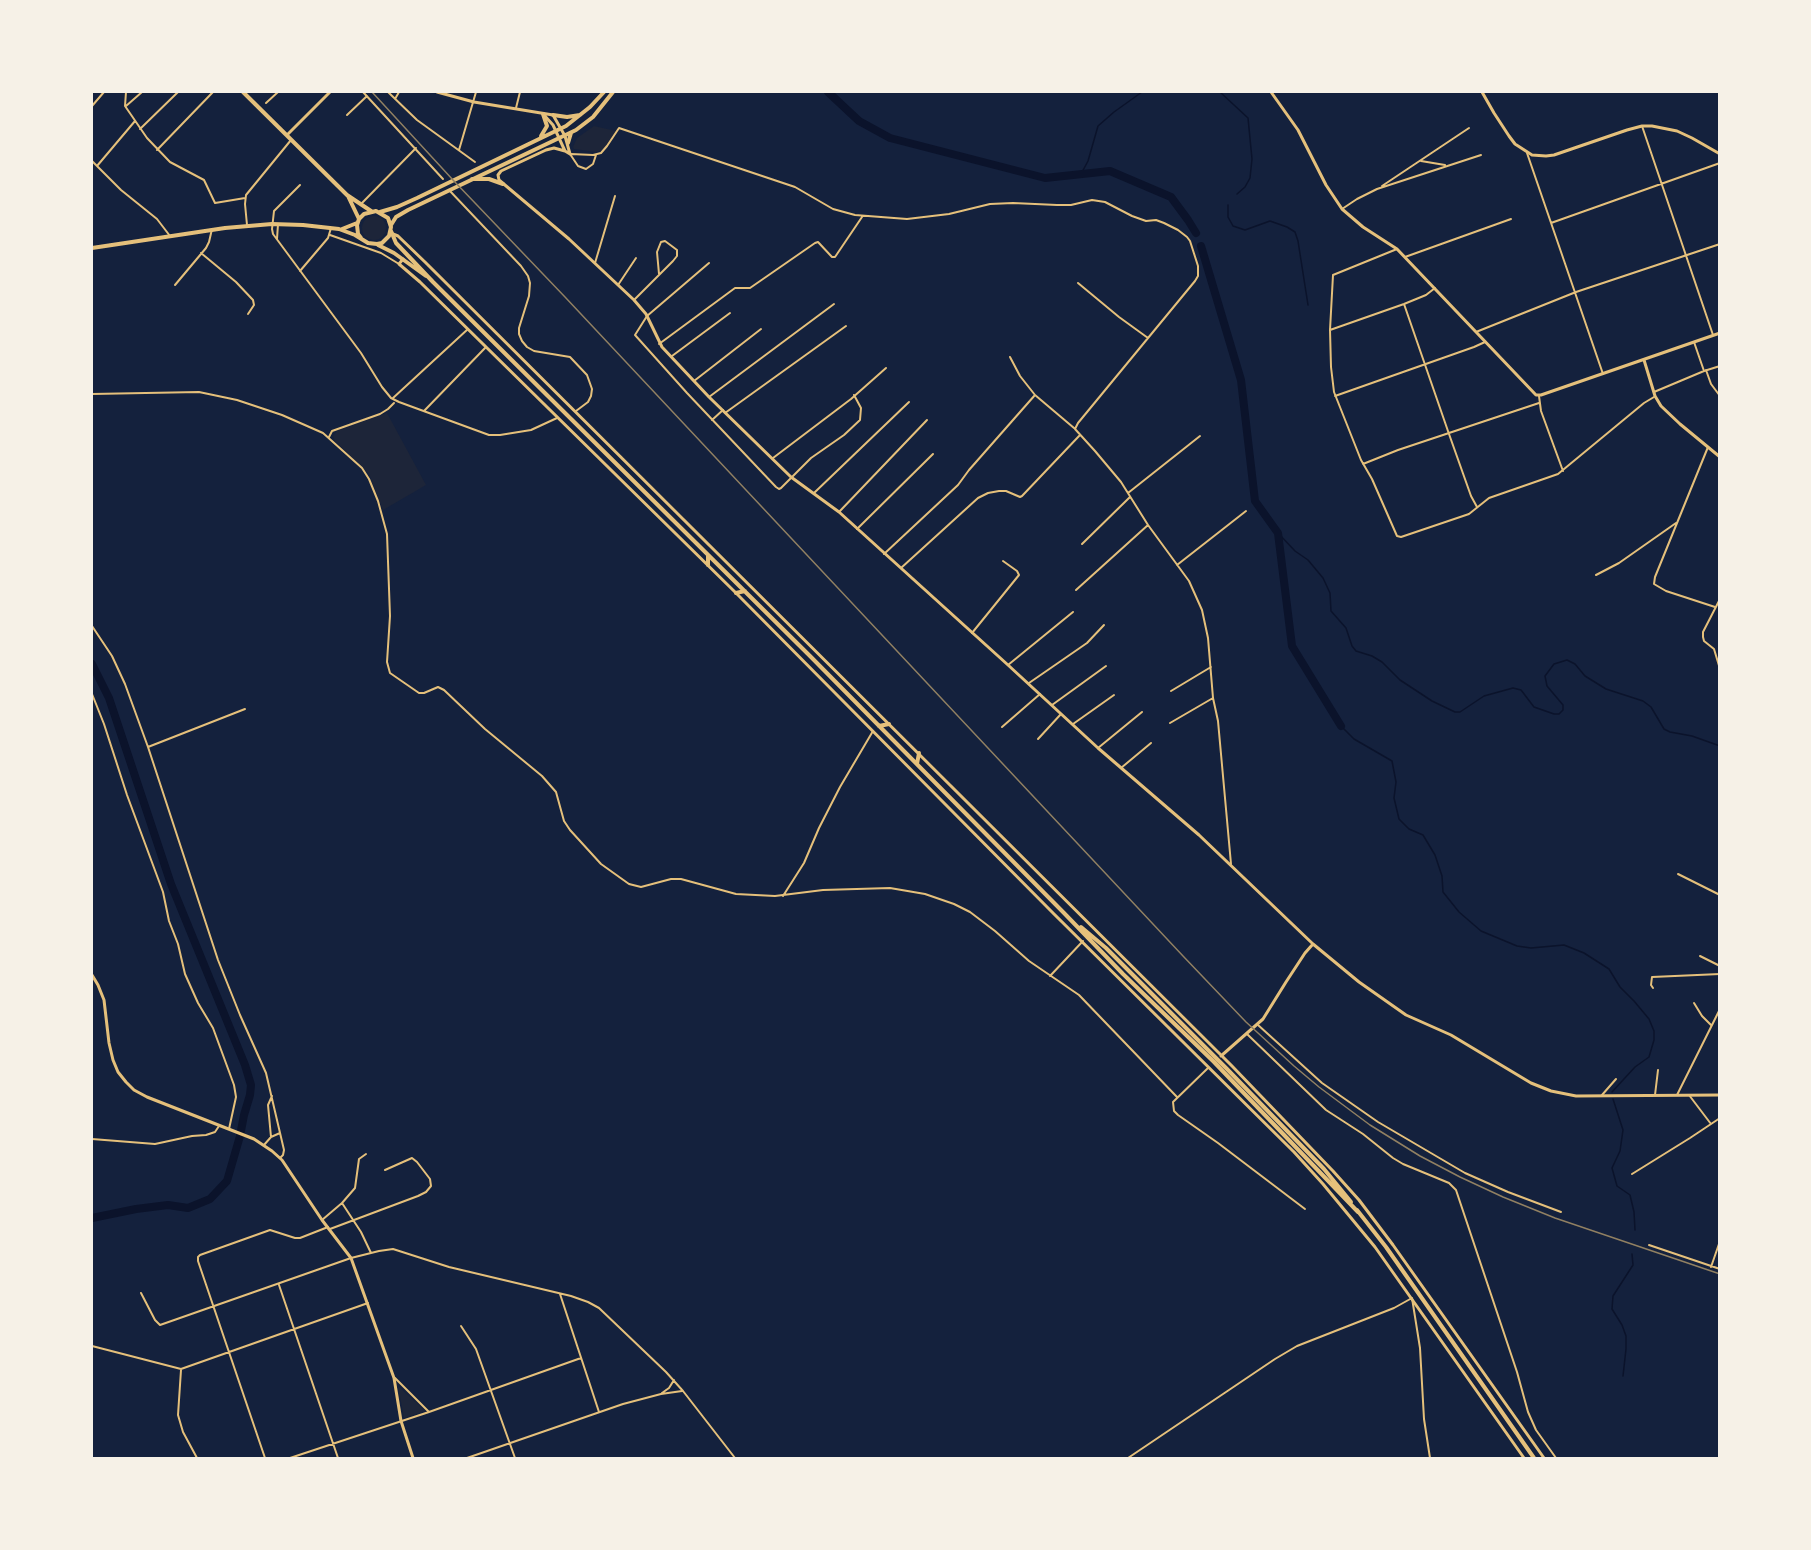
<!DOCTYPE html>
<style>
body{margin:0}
#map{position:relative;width:1811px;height:1550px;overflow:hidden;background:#14213d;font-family:"DM Sans",sans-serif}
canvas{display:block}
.frame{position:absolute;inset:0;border:93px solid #f6f1e7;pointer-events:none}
</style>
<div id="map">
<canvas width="1811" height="1550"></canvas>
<div class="frame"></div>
</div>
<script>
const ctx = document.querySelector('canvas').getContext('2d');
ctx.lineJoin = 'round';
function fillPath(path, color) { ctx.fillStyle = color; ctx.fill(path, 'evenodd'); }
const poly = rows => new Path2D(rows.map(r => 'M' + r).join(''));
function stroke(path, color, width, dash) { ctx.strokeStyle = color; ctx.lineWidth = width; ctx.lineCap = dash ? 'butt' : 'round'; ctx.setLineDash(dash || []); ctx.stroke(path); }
fillPath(poly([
 [594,126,616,131,607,145,602,150,596,152,574,149,573,147,577,138],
 '362 228a12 12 0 1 1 24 0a12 12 0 1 1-24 0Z',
 [387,413,426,485,383,510,369,474,335,441,333,436,337,431],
 [398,1386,421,1407,425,1411,404,1418]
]), '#1d2539');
stroke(poly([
 [1220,92,1248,118,1252,159,1250,178,1245,187,1237,194],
 [1081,174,1088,161,1098,126,1114,112,1142,92],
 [1228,205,1228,217,1233,226,1245,230,1270,221,1287,227,1295,232,1298,241,1308,305],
 [1278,533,1295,551,1308,560,1323,578,1330,593,1331,611,1346,628,1352,646,1356,651,1372,656,1382,662,1400,680,1432,701,1455,712,1460,712,1484,696,1513,688,1521,690,1534,707,1554,714,1559,714,1563,710,1563,705,1547,686,1545,676,1554,664,1567,660,1575,664,1585,676,1606,689,1643,701,1651,707,1664,729,1670,732,1692,736,1720,746],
 [1341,726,1354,739,1392,761,1396,782,1394,798,1399,819,1409,829,1423,835,1435,855,1442,876,1443,892,1459,912,1481,931,1517,946,1531,948,1564,945,1584,953,1609,969,1620,987,1634,1001,1649,1019,1654,1031,1654,1040,1649,1057,1635,1067,1612,1092],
 [1613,1099,1623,1130,1620,1151,1612,1168,1617,1186,1630,1195,1634,1212,1635,1230],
 [1623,1376,1626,1349,1626,1336,1622,1325,1612,1309,1613,1296,1633,1265,1632,1254]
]), '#0b132b', 1.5);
stroke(poly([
 [828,92,859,121,890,138,1045,178,1110,171,1171,197,1188,220,1196,233],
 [1201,246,1241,380,1255,501,1278,533,1292,646,1341,726],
 [92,664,109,698,171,884,245,1065,251,1085,250,1095,244,1115,240,1136,227,1181,210,1199,188,1208,168,1205,136,1209,92,1218]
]), '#0b132b', 8);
stroke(poly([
 [126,92,125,106,147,138,170,162,204,180,215,203,245,198],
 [363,92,443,179],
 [388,92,417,120,475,162],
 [395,99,399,92],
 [266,103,278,92],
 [92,106,104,92],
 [126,106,142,92],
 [516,108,520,92],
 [347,115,367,96],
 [1642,126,1713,335],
 [140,129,178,92],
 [157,150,213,92],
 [459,150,476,92],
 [1527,153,1603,374],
 [570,154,578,166,586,169,593,164,596,155],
 [571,154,593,155,601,153,607,146,619,128,795,187,833,209,855,215,907,219,949,214,990,204,1013,203,1057,205,1071,205,1092,200,1105,202,1132,216,1146,221,1156,220,1164,223,1178,230,1187,237,1190,241,1198,266,1198,276,1195,281,1078,423,1075,429,1095,451,1121,482,1148,525,1189,581,1202,610,1208,638,1213,698,1218,721,1231,864],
 [92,161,121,190,157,219,170,236],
 [1421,161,1445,165],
 [97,166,135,121],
 [300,185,274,211,272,229,273,234,361,353,382,387,391,398,399,402,489,435,500,435,531,430,557,418],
 [1382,186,1469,128],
 [449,190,521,266,528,276,530,283,529,296,519,328,519,334,522,341,527,347,534,351,570,357,587,375,592,389,591,396,588,402,576,411],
 [361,204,416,148],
 [1342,209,1357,199,1377,189,1481,155],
 [1551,223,1720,163],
 [247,225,245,204,246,195,291,140],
 [330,235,381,253,399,264],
 [277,239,278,224],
 [1397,249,1333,275,1330,330,1331,367,1334,392,1361,460,1372,479,1397,536,1401,537,1469,514,1489,498,1558,474,1644,403,1654,397],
 [201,253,236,282,253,300,254,305,248,314],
 [1405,257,1511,219],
 [595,263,615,196],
 [709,263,647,316,635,335,687,393,776,487,779,489,781,488,811,458,844,435,860,420,861,408,854,395],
 [300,271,328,238,331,228],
 [1078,283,1119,317,1148,338],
 [175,285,206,248,209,242,212,229],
 [618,285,636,258],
 [634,300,673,261,677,256,677,250,665,241,661,242,657,252,659,274],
 [1404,304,1449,434,1471,496,1477,507],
 [1330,330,1404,304,1426,295,1435,288],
 [1476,332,1576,292,1720,244],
 [1694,342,1704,371],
 [659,344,735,288,750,288,815,243,818,242,832,257,835,257,862,217],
 [672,356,730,313],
 [1010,357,1020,376,1035,395,1074,428],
 [1706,370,1711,384,1720,396],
 [694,381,761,329],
 [1654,392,1704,371,1720,366],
 [92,394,199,392,237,400,282,415,323,433,362,468,369,479,378,501,387,534,390,616,387,662,390,673,419,693,424,693,438,687,444,690,485,729,542,776,556,792,564,821,570,830,601,864,629,884,641,887,671,879,681,879,736,894,775,896,823,890,890,888,925,894,954,904,970,912,995,931,1029,961,1079,995,1177,1097],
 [1335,396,1474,347,1485,342],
 [1539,396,1541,411,1563,471],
 [709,397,834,304],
 [393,398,468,329],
 [424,411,486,347],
 [725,413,846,326],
 [712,420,723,410],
 [329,437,332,431,380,414,388,409,394,403],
 [1708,447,1655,577,1654,584,1666,591,1715,607],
 [773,458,851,399,886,368],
 [1363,464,1398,450,1539,403],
 [814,493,909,402],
 [1128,493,1200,436],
 [839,512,927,420],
 [857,529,933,454],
 [1082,544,1130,497],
 [884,554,958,485,969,470,1035,395],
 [1177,565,1246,511],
 [901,568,978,498,988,493,999,491,1006,491,1020,497,1022,496,1080,435],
 [1596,575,1619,563,1676,523],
 [1076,590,1148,525],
 [1720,599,1703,632,1703,637,1704,641,1714,649,1720,669],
 [92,626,112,656,125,684,148,747,218,960,240,1015,266,1073,284,1150,283,1155,280,1158],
 [972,633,1019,575,1017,571,1003,561],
 [1008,665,1073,612],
 [1029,683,1087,643,1104,625],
 [1171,691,1211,667],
 [92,694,104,724,127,795,163,892,169,921,178,944,185,974,198,1003,213,1028,234,1085,236,1097,229,1129],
 [1052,705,1106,666],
 [1170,723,1213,698],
 [1073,724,1114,695],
 [1002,727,1040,694],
 [1038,739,1061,714],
 [148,747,245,709],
 [1098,748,1142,712],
 [1121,768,1151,743],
 [1678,874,1720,895],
 [783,896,804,863,819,828,840,787,873,731],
 [1700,956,1720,966],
 [1050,976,1083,941],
 [1653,988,1651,985,1652,977,1720,974],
 [1694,1003,1702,1016,1711,1025],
 [1258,1025,1322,1083,1378,1122,1465,1173,1508,1192,1561,1212],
 [1247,1034,1326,1110,1363,1134,1393,1158,1403,1164,1449,1183,1456,1190,1517,1372,1528,1412,1536,1430,1556,1458],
 [1208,1068,1173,1102,1174,1111,1178,1115,1218,1143,1305,1209],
 [1602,1095,1616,1079],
 [1655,1095,1658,1070],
 [1677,1095,1720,1009],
 [1689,1095,1711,1124],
 [271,1137,268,1105,272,1096],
 [92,1139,155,1144,192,1136,206,1135,215,1132,219,1126],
 [264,1145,271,1137,280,1133],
 [366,1154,359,1159,355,1188,342,1203,361,1232,371,1253],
 [1632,1174,1690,1138,1720,1118],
 [322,1220,342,1203],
 [330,1229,418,1196,426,1192,431,1186,430,1179,417,1162,412,1158,385,1170],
 [1649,1245,1720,1269],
 [1711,1267,1720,1241],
 [279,1285,338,1458],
 [141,1293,155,1320,160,1325,351,1258,379,1251,393,1249,449,1267,571,1296,588,1302,599,1308,666,1372,683,1391,735,1458],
 [560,1294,599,1412],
 [461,1326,476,1349,515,1458],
 [92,1346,181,1369,368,1303],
 [181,1370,178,1415,183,1432,197,1458],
 [395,1378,429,1412],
 [662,1393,669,1388,674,1380],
 [265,1458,198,1261,198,1257,200,1255,270,1230,295,1238,300,1238,328,1227],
 [290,1458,429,1412,581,1358],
 [467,1458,623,1404,661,1394,682,1391],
 [1128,1458,1275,1359,1297,1346,1394,1308,1412,1298,1420,1348,1424,1419,1430,1458]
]), '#e5c07b', 2);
stroke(poly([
 [437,92,474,102,553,115,565,136,570,154],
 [1271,92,1298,130,1326,185,1342,209,1363,227,1397,249,1536,395,1541,395,1720,333],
 [1482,92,1494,113,1509,136,1515,144,1532,155,1546,156,1554,155,1627,130,1642,126,1652,126,1677,131,1692,138,1720,154],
 [544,115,553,125,565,151,570,154],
 [287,135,330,92],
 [565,151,554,148,546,150,501,171,498,175,499,180,569,239,634,300,646,314,662,347,709,397,791,477,839,512,1008,665,1098,748,1199,835,1313,944,1359,982,1406,1015,1451,1035,1531,1083,1551,1091,1576,1096,1720,1095],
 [393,234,398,236,426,263,1232,1066,1333,1171,1359,1200,1393,1245,1544,1458],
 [403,259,399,264,420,282,736,593,1054,914,1294,1152,1323,1184,1375,1247,1524,1458],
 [1644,360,1655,396,1661,406,1680,424,1720,457],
 [92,975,98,985,104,1000,109,1043,113,1060,118,1072,126,1082,134,1090,147,1097,254,1139,272,1151,282,1160,322,1220,351,1258,394,1378,401,1421,413,1458],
 [1221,1056,1263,1019,1286,982,1305,953,1313,944]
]), '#e5c07b', 3);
stroke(poly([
 [243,92,347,195,371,211],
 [553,115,567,117,580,115],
 [541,136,547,126,543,114],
 [568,143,571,133],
 [472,179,489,179,503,184],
 [348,196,359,219],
 [380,212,397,207,417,198,566,126,590,107,604,92],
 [391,225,396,217,408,210,576,130,593,117,613,92],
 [342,229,357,223],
 [391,231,396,243,433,282,810,656,1064,913,1123,974,1214,1062,1358,1212],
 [378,245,394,253,426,276],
 [92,248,225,228,272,224,303,225,339,229,355,235,368,243,377,244,382,243,389,236,391,227,388,218,376,211,364,214,359,219,357,225,358,234,361,238],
 [708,565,708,555],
 [736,593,745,591],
 [879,726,889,724],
 [917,764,919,753],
 [1081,927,1106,948,1227,1069,1324,1169,1351,1202],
 [1357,1210,1386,1247,1534,1458]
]), '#e5c07b', 4);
stroke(poly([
 [372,92,453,180,565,297,1183,956,1246,1022,1294,1066,1319,1087,1370,1125,1420,1156,1460,1177,1503,1197,1555,1218,1720,1274]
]), '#918062', 1.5);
</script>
